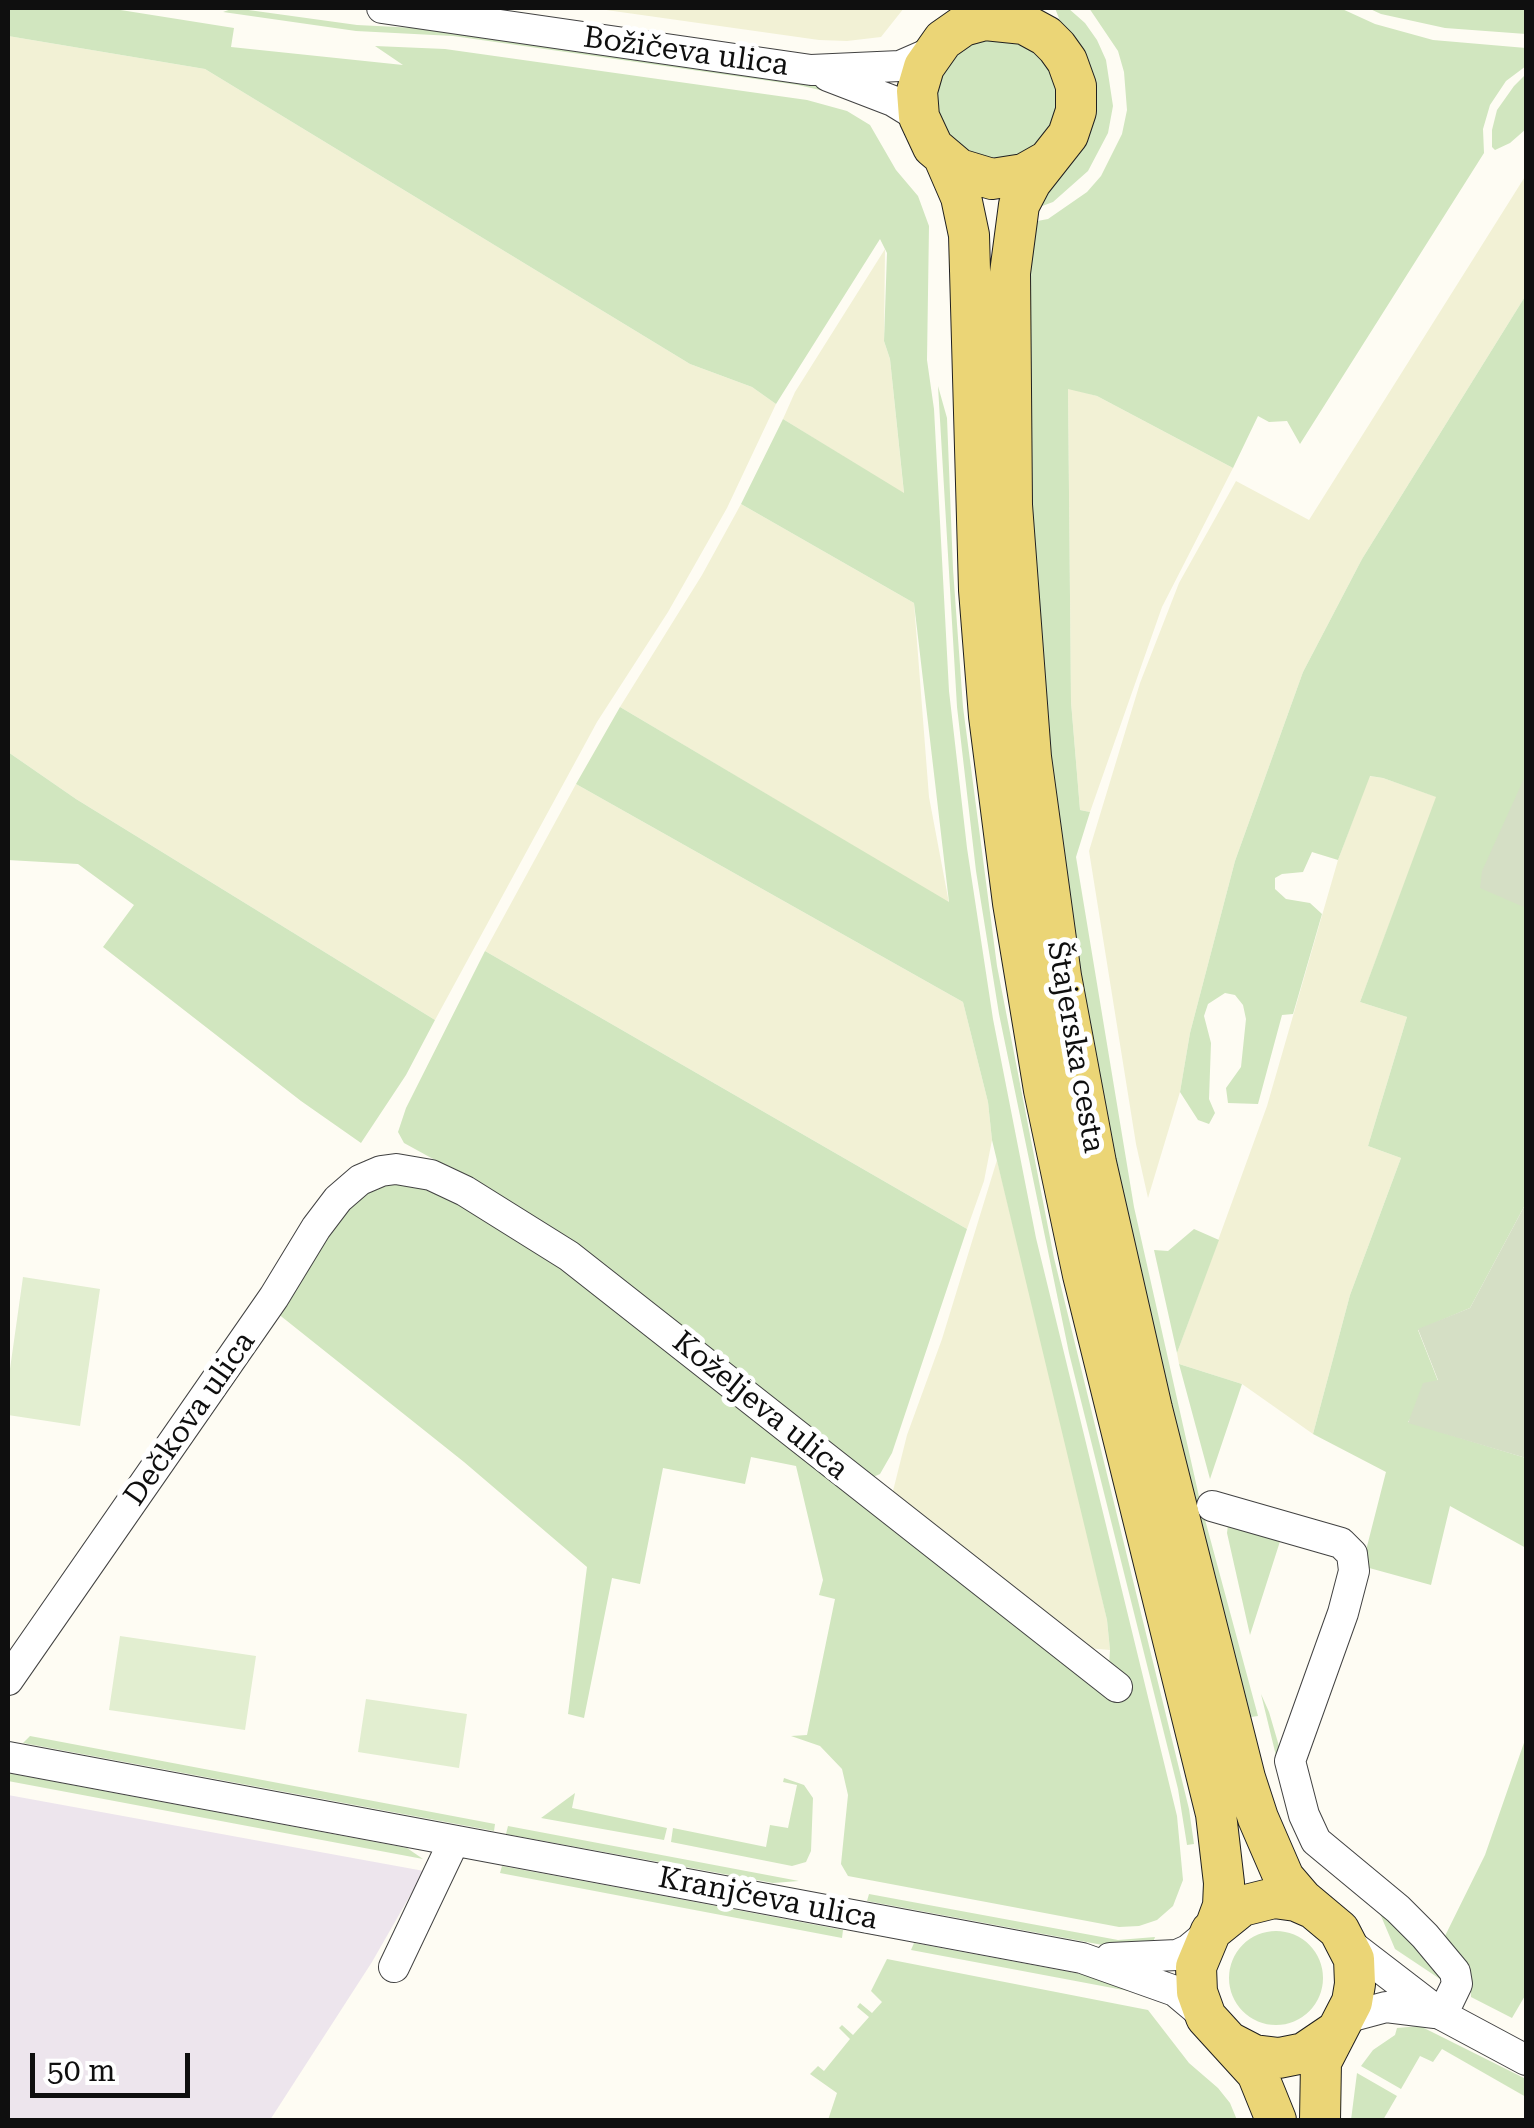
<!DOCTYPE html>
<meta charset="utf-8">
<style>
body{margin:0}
#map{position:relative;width:1534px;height:2128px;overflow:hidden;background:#fefcf3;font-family:"Roboto Serif",serif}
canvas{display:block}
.frame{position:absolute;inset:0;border:10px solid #0f0f0f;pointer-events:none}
.scale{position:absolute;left:30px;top:2053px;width:160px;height:45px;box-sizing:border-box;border:5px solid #0f0f0f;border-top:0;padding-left:12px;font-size:30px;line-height:35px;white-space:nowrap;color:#0f0f0f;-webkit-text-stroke:8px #fff;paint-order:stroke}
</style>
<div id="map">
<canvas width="1534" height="2128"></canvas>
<div class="frame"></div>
<div class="scale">50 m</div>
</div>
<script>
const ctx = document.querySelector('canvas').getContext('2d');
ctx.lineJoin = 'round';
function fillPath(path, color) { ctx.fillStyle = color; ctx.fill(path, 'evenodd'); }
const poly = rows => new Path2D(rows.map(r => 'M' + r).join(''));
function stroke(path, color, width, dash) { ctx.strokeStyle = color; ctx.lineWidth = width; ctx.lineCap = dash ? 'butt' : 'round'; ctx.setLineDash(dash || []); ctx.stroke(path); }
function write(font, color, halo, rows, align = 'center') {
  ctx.font = font + ' "Roboto Serif",serif'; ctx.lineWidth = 10; ctx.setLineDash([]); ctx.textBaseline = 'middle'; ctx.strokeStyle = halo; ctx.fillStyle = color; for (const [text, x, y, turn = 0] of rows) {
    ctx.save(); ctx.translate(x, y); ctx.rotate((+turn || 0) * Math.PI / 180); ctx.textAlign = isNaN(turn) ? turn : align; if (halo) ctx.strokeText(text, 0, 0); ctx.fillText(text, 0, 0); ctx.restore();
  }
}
fillPath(poly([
 [8,1795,424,1871,372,1962,270,2120,8,2120]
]), '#ede5ed');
fillPath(poly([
 [592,8,904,8,881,37,847,41,819,40],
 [8,36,205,69,690,364,752,387,776,404,727,508,668,612,597,722,435,1020,76,799,8,752],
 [1526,175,1526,295,1362,559,1303,672,1235,861,1190,1033,1180,1092,1148,1198,1136,1144,1089,851,1140,683,1179,583,1236,481,1309,520],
 [885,249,884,341,890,359,904,494,783,419,795,392],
 [1068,388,1097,396,1233,468,1162,607,1090,812,1080,810,1071,702],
 [741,504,914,603,929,797,949,903,620,707,702,575],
 [1369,776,1383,778,1437,797,1360,1002,1407,1017,1368,1146,1401,1158,1350,1295,1313,1434,1242,1384,1179,1364,1177,1353,1267,1106,1338,860],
 [576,784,963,1002,988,1102,992,1140,984,1181,967,1229,485,951],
 [997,1160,1075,1479,1107,1620,1110,1650,1087,1648,894,1496,893,1491,907,1435,942,1339]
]), '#f2f1d5');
fillPath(poly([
 [8,8,108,8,234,28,231,47,403,65,375,46,445,49,807,100,847,111,870,125,896,170,918,196,929,226,927,360,934,409,949,691,967,848,993,1019,1036,1238,1177,1816,1183,1880,1173,1906,1157,1920,1139,1926,1119,1927,848,1876,841,1864,848,1795,842,1769,820,1746,791,1736,807,1735,835,1599,819,1595,823,1580,796,1466,751,1457,745,1484,663,1468,640,1584,612,1578,584,1718,568,1714,587,1567,464,1462,277,1313,317,1243,361,1192,404,1178,468,1202,644,1325,1107,1697,1110,1650,1107,1620,992,1140,988,1102,963,1002,576,784,620,707,949,902,914,603,741,504,783,419,904,493,890,359,884,341,887,253,880,239,776,404,752,387,690,364,205,69,8,36],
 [234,8,357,25,437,29,836,87,846,96,798,85,453,36,356,31,223,12],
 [1055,8,1068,8,1085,23,1097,40,1106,60,1113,106,1108,133,1088,171,1053,202,1034,209,1053,176,1063,29],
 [1089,8,1340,8,1375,24,1433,40,1526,48,1526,66,1506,81,1490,105,1483,129,1484,153,1300,444,1287,421,1269,422,1258,416,1233,468,1097,396,1068,389,1071,702,1080,810,1090,812,1076,857,1134,1207,1200,1501,1258,1716,1251,1717,1162,1405,1052,836,1019,306,1032,222,1048,219,1087,192,1101,176,1122,134,1127,110,1124,72,1118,51],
 [1368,8,1526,8,1526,34,1445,28,1381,14],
 [977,39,1028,44,1055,75,1058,116,1035,150,995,162,957,148,935,113,933,103,944,63],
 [1526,74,1526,129,1510,143,1495,150,1492,147,1492,130,1497,110,1514,86],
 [1526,295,1526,1203,1470,1308,1418,1330,1438,1381,1408,1422,1526,1458,1526,1548,1450,1506,1431,1585,1362,1566,1386,1472,1313,1434,1350,1295,1401,1158,1368,1146,1407,1017,1360,1002,1436,797,1383,778,1370,776,1338,860,1312,852,1303,872,1282,874,1275,878,1275,889,1286,899,1310,903,1322,914,1293,1014,1282,1015,1258,1104,1228,1103,1226,1088,1241,1067,1246,1019,1243,1005,1235,995,1225,993,1208,1004,1204,1016,1211,1043,1209,1099,1215,1113,1209,1124,1198,1120,1180,1092,1190,1033,1235,861,1303,672,1362,559],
 [938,386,947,418,953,569,963,707,997,966,1054,1258,1189,1809,1194,1844,1187,1845,1178,1789,1069,1353,999,1014,976,871,957,707],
 [8,752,76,799,435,1020,406,1075,361,1143,301,1101,103,947,134,905,78,864,8,860],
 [485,951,967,1229,892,1453,880,1474,873,1477,477,1183,404,1143,398,1132,406,1108],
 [1194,1229,1219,1240,1177,1353,1154,1250,1168,1251],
 [1179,1364,1242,1384,1210,1479],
 [1228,1525,1283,1532,1250,1635,1227,1533],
 [1261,1694,1269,1712,1294,1797,1443,1981,1395,1949,1381,1916,1369,1900,1313,1859,1302,1846,1293,1826],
 [30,1736,495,1824,494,1831,23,1743],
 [1526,1737,1526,1994,1512,2018,1471,1997,1470,1966,1444,1938,1485,1855],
 [8,1773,407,1848,423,1859,8,1781],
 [784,1778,804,1785,813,1798,811,1851,806,1862,792,1866,671,1842,673,1828,766,1847,770,1825,788,1828,797,1785,783,1782],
 [575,1793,572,1808,667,1828,664,1840,541,1818],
 [508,1826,799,1881,773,1883,506,1834],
 [502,1866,626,1889,843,1930,842,1938,500,1873],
 [869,1894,1118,1940,1155,1937,1151,1949,1124,1949,867,1901],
 '1229 1978a47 47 0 1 1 94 0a47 47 0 1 1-94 0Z',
 [914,1943,1081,1974,1149,1988,1134,1992,911,1950],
 [887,1959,1148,2010,1189,2063,1218,2088,1230,2103,1237,2120,828,2120,837,2093,810,2074,818,2066,824,2071,850,2039,839,2028,842,2025,853,2035,869,2017,857,2007,860,2003,872,2013,882,2002,871,1991],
 [1420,2026,1526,2079,1526,2097,1442,2049,1433,2062,1420,2056,1401,2089,1361,2066,1373,2050,1395,2035,1397,2028],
 [1357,2073,1397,2096,1383,2120,1351,2120]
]), '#d1e6bf');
fillPath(poly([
 [1526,774,1526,908,1480,888,1482,871],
 [1526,1203,1526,1458,1408,1423,1423,1383,1438,1380,1418,1329,1470,1308]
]), '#d5dfc5');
fillPath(poly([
 [23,1277,100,1289,80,1426,8,1415,8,1383],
 [120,1636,256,1656,245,1730,109,1710],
 [366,1699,467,1714,459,1768,358,1752]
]), '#e2eed0');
const minor = poly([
 [382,8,811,70,900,66,932,52],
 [828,76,893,101,919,117],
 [1212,1506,1341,1543,1352,1554,1354,1571,1343,1613,1290,1761,1304,1815,1316,1841,1398,1909,1425,1936,1455,1972,1457,1984,1442,2015],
 [8,1680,274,1297,316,1228,338,1199,360,1180,381,1171,396,1169,431,1175,465,1191,569,1256,1117,1687],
 [8,1757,1082,1958,1175,1991,1206,2017],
 [1347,1942,1442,2015,1526,2060],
 [1110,1958,1177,1955,1188,1950,1211,1931],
 [394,1967,454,1841],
 [1345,2018,1386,2007,1435,2013]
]);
const major = poly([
 [945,160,961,197,969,235,979,590,989,716,1013,903,1044,1090,1083,1275,1216,1814,1224,1883,1223,1906,1216,1925],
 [1047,161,1024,174,992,179,959,169,933,147,919,117,917,91,924,67,943,40,963,26,985,20,1024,24,1046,36,1057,47,1067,61,1076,86,1076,111,1068,135,1031,182,1019,205,1010,273,1012,505,1031,757,1061,976,1096,1163,1152,1409,1245,1778,1258,1818,1284,1878,1302,1899,1339,1930,1354,1959,1355,1984,1352,2002,1321,2062,1320,2120],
 [1229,2042,1254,2055,1279,2058,1304,2053,1335,2032],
 [1276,2120,1257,2073,1206,2017,1197,1992,1196,1967,1211,1931,1242,1906,1274,1898,1296,1901,1312,1908]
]);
stroke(minor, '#424242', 32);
stroke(major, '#202020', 42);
stroke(minor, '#fff', 30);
stroke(major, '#ebd576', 40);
write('30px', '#0f0f0f', '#fff', [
 ["Božičeva ulica",686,52,8],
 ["Štajerska cesta",1075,1047,80],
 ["Koželjeva ulica",760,1406,39],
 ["Dečkova ulica",190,1419,-55],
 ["Kranjčeva ulica",768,1899,11]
]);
</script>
